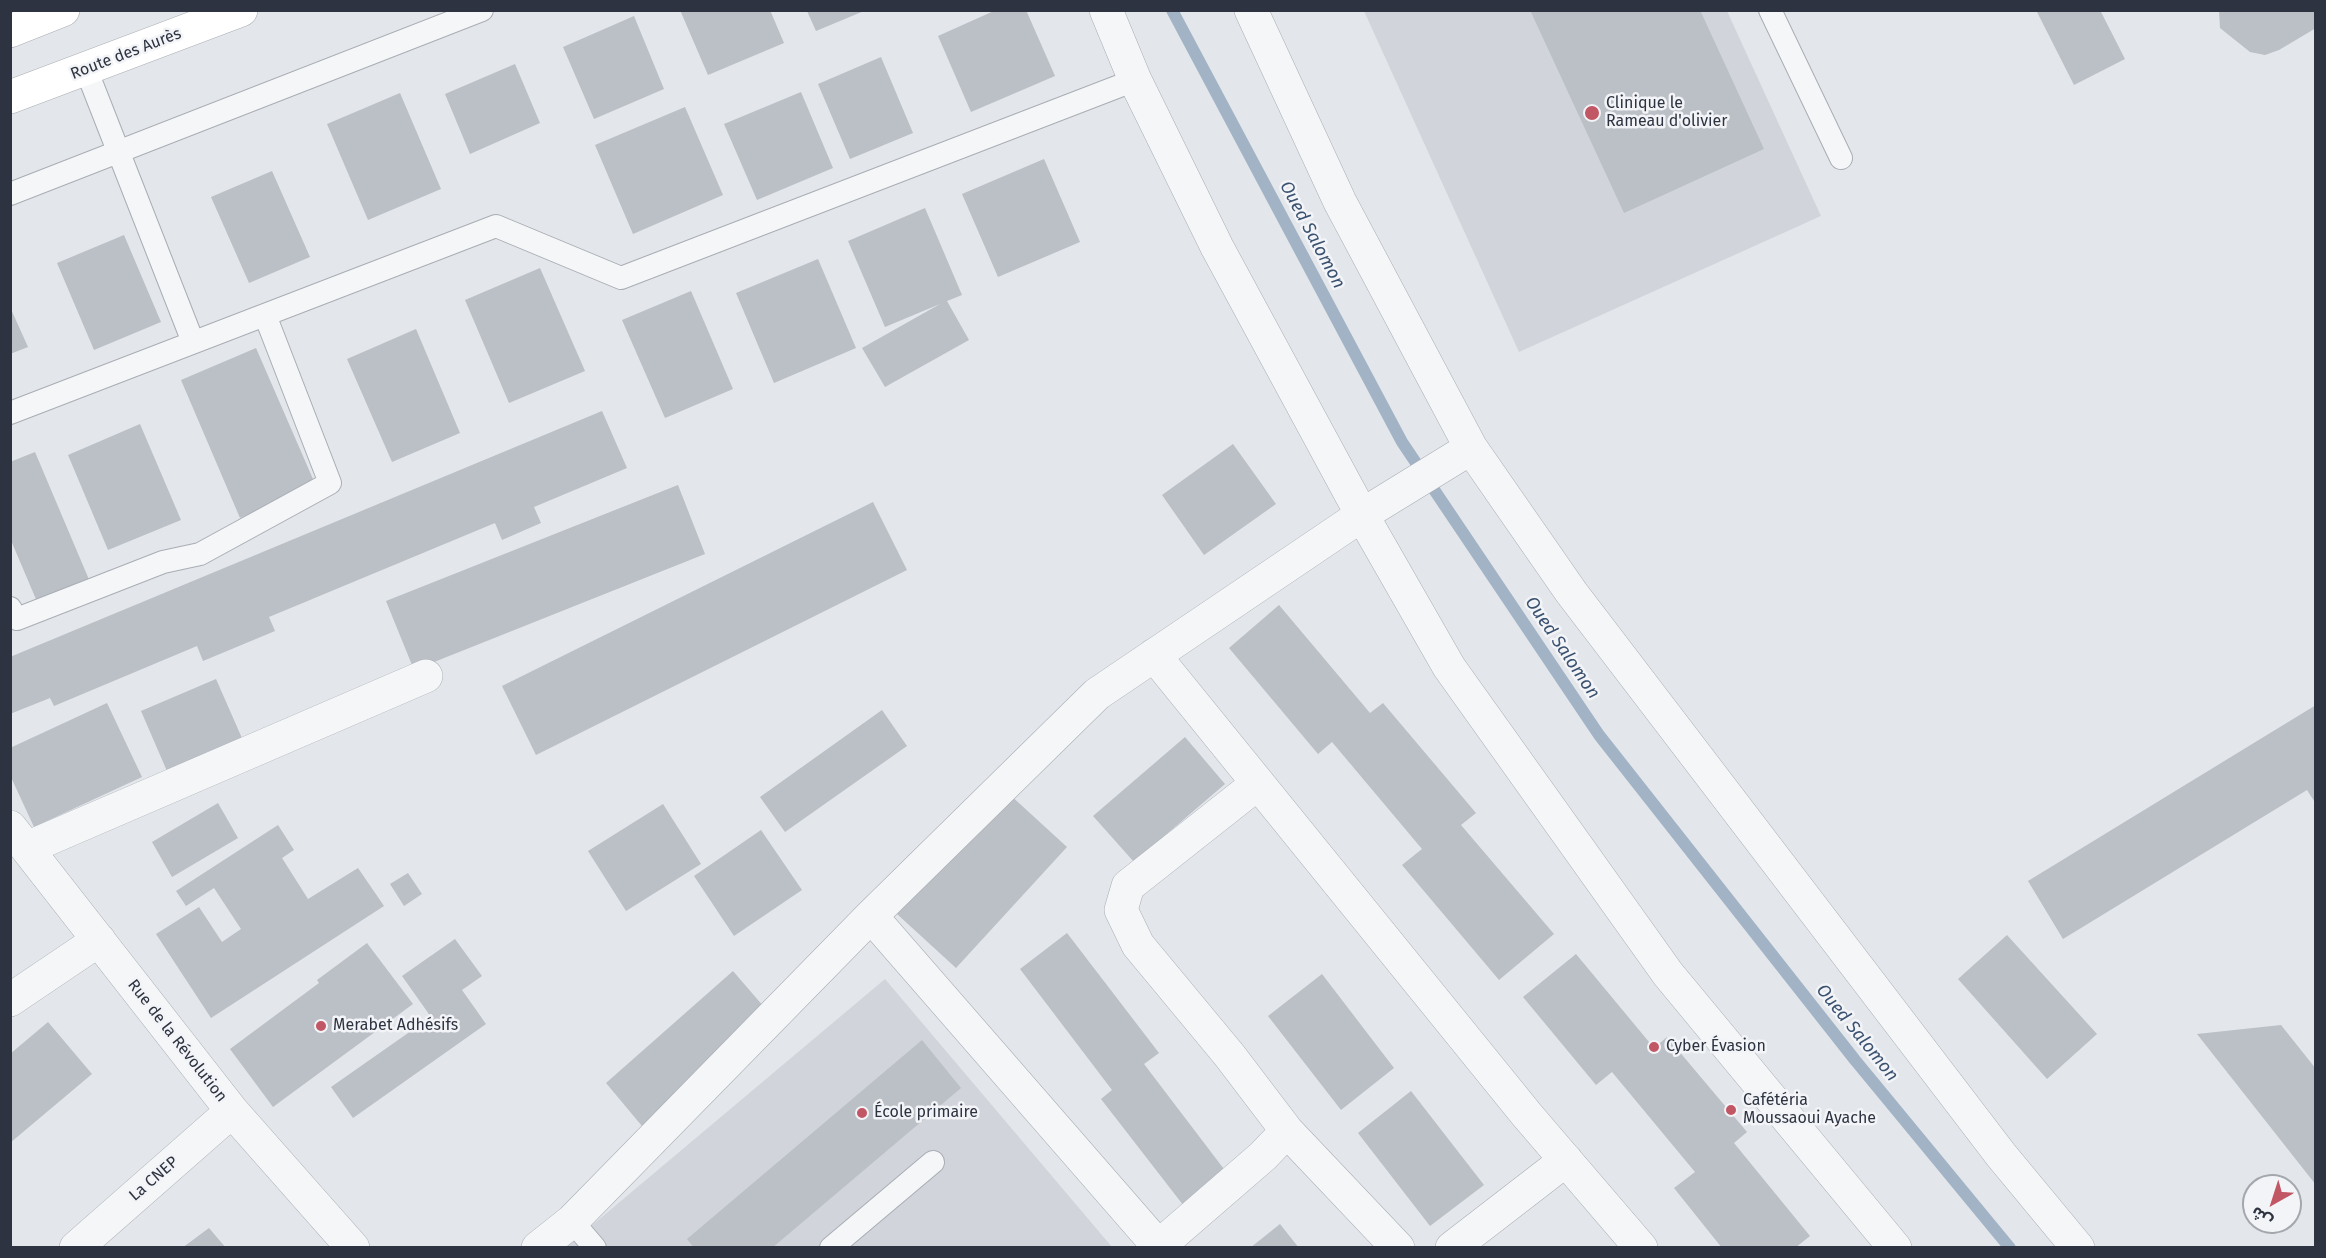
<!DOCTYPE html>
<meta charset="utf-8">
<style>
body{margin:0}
#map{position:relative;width:2326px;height:1258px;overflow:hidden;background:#e3e6ea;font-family:"Fira Sans","Noto Sans Arabic",sans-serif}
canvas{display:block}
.frame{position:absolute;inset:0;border:12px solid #2d3340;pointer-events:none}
.north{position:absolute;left:2242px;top:1174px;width:60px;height:60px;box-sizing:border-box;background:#f3f4f7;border:2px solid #a4a7ae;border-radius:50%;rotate:219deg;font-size:16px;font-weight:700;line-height:24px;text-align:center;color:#2d3340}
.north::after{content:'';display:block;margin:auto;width:21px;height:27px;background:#c15664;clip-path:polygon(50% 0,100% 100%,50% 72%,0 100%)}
</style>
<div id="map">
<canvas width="2326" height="1258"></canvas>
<div class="frame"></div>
<div class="north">ش</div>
</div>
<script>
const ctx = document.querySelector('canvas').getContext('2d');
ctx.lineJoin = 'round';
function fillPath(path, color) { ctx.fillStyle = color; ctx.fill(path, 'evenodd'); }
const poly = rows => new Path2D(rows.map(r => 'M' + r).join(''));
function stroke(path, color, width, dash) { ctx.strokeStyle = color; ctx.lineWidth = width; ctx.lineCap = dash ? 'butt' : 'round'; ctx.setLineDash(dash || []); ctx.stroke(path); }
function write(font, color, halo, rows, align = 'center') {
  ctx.font = font + ' "Fira Sans",sans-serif'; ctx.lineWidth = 5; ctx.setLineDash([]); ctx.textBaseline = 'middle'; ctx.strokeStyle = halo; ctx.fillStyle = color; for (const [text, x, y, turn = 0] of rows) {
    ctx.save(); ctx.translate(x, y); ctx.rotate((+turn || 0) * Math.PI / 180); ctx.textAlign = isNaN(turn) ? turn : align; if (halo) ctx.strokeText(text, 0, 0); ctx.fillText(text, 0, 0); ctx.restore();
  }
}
fillPath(poly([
 [1364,11,1727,11,1821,216,1519,352],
 [885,979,1112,1247,565,1248]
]), '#d1d5db');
stroke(poly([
 [1172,10,1402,442,1599,735,1855,1060,2010,1248]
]), '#a2b3c6', 12);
fillPath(poly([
 [680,10,770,10,784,43,708,75],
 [996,10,1026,10,1055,76,971,112,938,36],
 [1530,10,1700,10,1764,149,1624,213],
 [2036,10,2100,10,2125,59,2074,85],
 [2219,10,2315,10,2316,28,2279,50,2265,55,2250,52,2220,28],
 [807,11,864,11,816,31],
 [634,16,664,89,594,119,563,47],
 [881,57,913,133,850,159,818,84],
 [515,64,540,123,470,154,445,94],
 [801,92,833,168,757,200,724,124],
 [400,93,441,189,368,220,327,124],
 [685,107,723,195,633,234,595,145],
 [1044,159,1080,242,998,277,962,194],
 [272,171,310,257,249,283,211,197],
 [925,208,962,295,947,301,969,340,885,387,862,348,940,304,885,327,848,241],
 [124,235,161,322,94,350,57,263],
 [818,259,856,348,774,383,736,293],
 [540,268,585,371,509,403,465,300],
 [691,291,733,389,665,418,622,320],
 [10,307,28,347,10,354],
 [416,329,460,433,392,462,347,359],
 [256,348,316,486,240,518,181,380],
 [602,411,627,468,534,507,541,523,502,540,495,523,269,617,275,631,203,661,197,646,54,706,50,698,10,714,10,657],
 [140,424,181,520,108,550,68,455],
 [1233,444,1276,504,1204,555,1162,495],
 [35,452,93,589,41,611,10,538,10,462],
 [678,485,705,554,414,670,386,601],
 [873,502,907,570,536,755,502,686],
 [1279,605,1370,713,1383,703,1476,813,1461,825,1554,934,1499,980,1402,865,1422,849,1332,742,1318,754,1229,648],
 [216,679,245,745,170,778,141,711],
 [107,703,142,777,34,827,10,775,10,748],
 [2316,705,2316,804,2307,790,2063,939,2028,881],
 [882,710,907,746,785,832,760,797],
 [1185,737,1225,784,1134,862,1093,816],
 [1008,793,1067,847,956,968,897,914],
 [218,803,238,838,172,877,152,842],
 [663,804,701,864,626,911,588,851],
 [278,825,294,850,282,858,308,899,358,868,384,906,211,1018,156,934,199,907,222,942,241,929,214,888,186,906,176,891],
 [761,830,802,890,734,936,694,876],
 [408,873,422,894,404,906,390,884],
 [1067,933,1159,1053,1144,1064,1230,1177,1187,1210,1101,1099,1112,1090,1020,969],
 [2007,935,2097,1034,2047,1079,1958,979],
 [455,939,482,976,462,990,486,1024,353,1118,331,1087,431,1017,402,976],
 [367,943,413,1004,273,1107,230,1049,319,983,317,980],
 [1576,954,1654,1048,1667,1037,1747,1132,1734,1143,1810,1236,1795,1248,1722,1248,1674,1188,1695,1172,1612,1072,1596,1085,1523,997],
 [733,971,770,1014,642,1126,606,1083],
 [1322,974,1394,1068,1341,1110,1268,1016],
 [48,1022,92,1074,10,1143,10,1054],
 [2281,1025,2316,1069,2316,1185,2197,1034],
 [922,1040,961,1088,772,1248,694,1248,687,1239],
 [1411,1091,1484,1185,1430,1226,1358,1133],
 [1280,1224,1299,1248,1250,1248],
 [209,1228,226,1248,182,1248]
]), '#bbbfc6');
const lane = poly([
 [1770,10,1841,158],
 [86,69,193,342],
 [10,194,482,10],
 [10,413,496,226,621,278,1135,80],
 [10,608,17,619,163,562,200,554,330,483,265,315],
 [572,1221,595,1248],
 [831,1248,933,1162]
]);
const street = poly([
 [1106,10,1135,80,1217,247,1362,515,1449,667,1668,974,1895,1248],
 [1251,10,1340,202,1471,448,1571,592,2001,1155,2078,1248],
 [1154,655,1527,1115,1641,1248],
 [10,827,232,1111,353,1248],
 [27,848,426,676],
 [871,916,1160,1248],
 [10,1000,99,940],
 [1287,1131,1398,1248],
 [1159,1246,1263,1156,1287,1131,1230,1056,1138,945,1121,910,1128,886,1257,784],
 [76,1248,232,1111],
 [538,1248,572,1221,871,916,1097,694,1362,515,1471,448],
 [1452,1248,1566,1160]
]);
const secondary = poly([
 [10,31,63,10],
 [10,97,241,10]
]);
stroke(lane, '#a9adb4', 24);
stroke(street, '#a9adb4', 34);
stroke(secondary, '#a9adb4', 34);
stroke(lane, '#f5f6f8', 22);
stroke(street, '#f5f6f8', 33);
stroke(secondary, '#fff', 33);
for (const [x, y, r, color] of [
 [1592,113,8,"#c15664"],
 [321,1026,6,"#c15664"],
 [1654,1047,6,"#c15664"],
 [1731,1110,6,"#c15664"],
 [862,1113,6,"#c15664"]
]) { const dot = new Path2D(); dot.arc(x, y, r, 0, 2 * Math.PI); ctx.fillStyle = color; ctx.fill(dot); stroke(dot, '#f3f4f7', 2); }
write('16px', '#2d3340', '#f3f4f7', [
 ["Route des Aurès",126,54,-21],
 ["Rue de la Révolution",177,1041,52],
 ["La CNEP",154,1179,-41]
]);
write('16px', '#2d3340', '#f3f4f7', [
 ["Clinique le",1606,104],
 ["Rameau d'olivier",1606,122],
 ["Merabet Adhésifs",333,1026],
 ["Cyber Évasion",1666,1047],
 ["Cafétéria",1743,1101],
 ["Moussaoui Ayache",1743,1119],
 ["École primaire",874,1113]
], 'left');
write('italic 18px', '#3b5270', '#f3f4f7', [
 ["Oued Salomon",1312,235,62],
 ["Oued Salomon",1562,648,56],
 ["Oued Salomon",1857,1033,51]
]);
</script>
